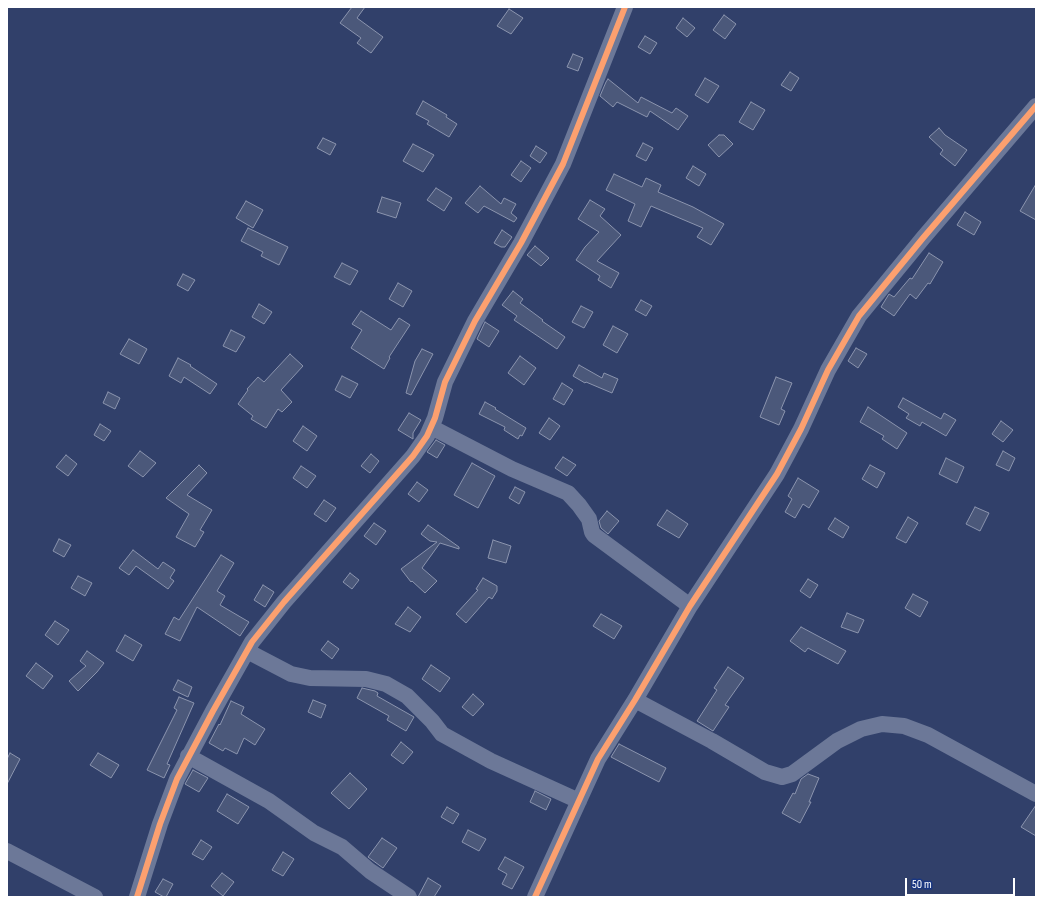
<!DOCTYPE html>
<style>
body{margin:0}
#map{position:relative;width:1043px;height:904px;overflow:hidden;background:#31406a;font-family:"Sofia Sans Condensed",sans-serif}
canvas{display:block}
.frame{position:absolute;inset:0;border:8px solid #fff;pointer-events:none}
.scale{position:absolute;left:905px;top:878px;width:110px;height:18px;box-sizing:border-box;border:2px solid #fff;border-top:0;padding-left:5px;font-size:12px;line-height:14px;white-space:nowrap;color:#fff;-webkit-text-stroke:3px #193682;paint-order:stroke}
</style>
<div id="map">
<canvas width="1043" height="904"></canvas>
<div class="frame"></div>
<div class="scale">50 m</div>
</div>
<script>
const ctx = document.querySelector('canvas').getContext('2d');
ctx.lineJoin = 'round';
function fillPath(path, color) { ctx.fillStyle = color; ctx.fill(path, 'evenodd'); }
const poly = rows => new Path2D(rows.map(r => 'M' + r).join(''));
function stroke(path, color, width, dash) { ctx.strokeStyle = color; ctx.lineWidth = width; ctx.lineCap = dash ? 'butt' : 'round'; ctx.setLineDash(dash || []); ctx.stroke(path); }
const building = poly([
 [352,7,365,7,357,18,383,37,371,53,357,43,361,38,340,23,352,7],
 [509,9,523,18,511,34,497,26,509,9],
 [724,15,736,24,725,39,713,30,724,15],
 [683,18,695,28,687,37,676,28,683,18],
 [645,36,657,43,650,54,638,47,645,36],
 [573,54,583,58,578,71,567,67,573,54],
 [790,72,799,78,791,91,781,85,790,72],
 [705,78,719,86,708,103,695,95,705,78],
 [608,79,638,103,641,97,672,113,676,108,688,116,678,130,650,111,647,117,617,102,613,107,600,96,606,82,608,79],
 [423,101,447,115,446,117,457,124,449,137,427,124,429,121,416,114,423,101],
 [751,102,765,110,753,130,739,122,751,102],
 [939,128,945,135,967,150,955,166,940,154,943,150,929,137,939,128],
 [719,135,724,135,733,144,719,157,708,145,719,135],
 [323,138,336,144,330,155,317,148,323,138],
 [643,143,653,148,646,161,636,156,643,143],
 [413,144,434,155,423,172,403,161,413,144],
 [536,146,547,153,540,163,530,156,536,146],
 [521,161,531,168,521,182,511,175,521,161],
 [693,166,706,174,699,186,686,178,693,166],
 [614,174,642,187,646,178,661,185,658,192,693,207,724,224,711,245,697,237,703,228,651,206,641,227,628,221,635,204,606,190,614,174],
 [1036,184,1036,220,1020,211,1036,184],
 [480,186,501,204,504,198,516,204,511,213,517,218,514,222,484,206,478,213,465,203,480,186],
 [436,188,452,198,444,211,427,200,436,188],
 [382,197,401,203,396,218,377,212,382,197],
 [590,200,605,209,600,216,621,235,597,261,619,273,611,288,598,280,600,276,576,260,585,247,599,232,578,219,590,200],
 [246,201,263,210,253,228,236,218,246,201],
 [965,212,981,222,974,235,957,225,965,212],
 [248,228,288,247,279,265,261,256,263,252,241,241,248,228],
 [502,230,512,237,505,247,501,247,494,243,502,230],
 [535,246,549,258,541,266,527,255,535,246],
 [929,253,943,262,930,284,928,283,916,299,910,294,894,316,881,307,889,294,894,297,910,278,912,279,929,253],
 [342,263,358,271,350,285,334,277,342,263],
 [183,274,195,280,188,291,177,285,183,274],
 [398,283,412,291,403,307,389,299,398,283],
 [513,291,523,299,520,303,543,320,542,321,565,337,557,349,514,320,517,316,502,305,513,291],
 [641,300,652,306,646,316,635,310,641,300],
 [259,304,272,312,264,324,252,317,259,304],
 [581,306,593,312,584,328,572,322,581,306],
 [361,311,391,330,399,318,410,325,389,357,390,358,384,369,351,348,362,330,352,324,361,311],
 [485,322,499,331,489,347,477,339,485,322],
 [613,326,628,334,617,353,603,345,613,326],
 [231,330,245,337,236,352,223,346,231,330],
 [129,339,147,349,139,364,120,354,129,339],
 [856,348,867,354,858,368,848,361,856,348],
 [422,349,433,354,411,395,406,393,415,361,422,349],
 [290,354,303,366,281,390,292,402,282,412,278,409,266,428,251,419,253,416,238,404,248,390,247,389,258,377,264,382,290,354],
 [520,356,536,368,524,385,508,373,520,356],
 [178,358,191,365,190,366,217,384,210,394,184,377,181,383,169,376,178,358],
 [579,365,602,378,604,373,618,379,612,393,586,382,585,383,573,376,579,365],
 [342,376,358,384,350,398,335,390,342,376],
 [776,377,792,383,781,409,785,411,779,425,760,417,776,377],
 [562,383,573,390,564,405,553,399,562,383],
 [108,392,120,398,115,409,103,403,108,392],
 [903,398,941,419,944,413,956,420,946,436,922,422,920,426,906,418,909,414,898,407,903,398],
 [485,402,496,408,495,409,526,428,522,436,520,435,518,439,504,430,505,427,479,414,485,402],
 [868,407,907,433,897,449,882,439,884,436,860,422,868,407],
 [409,413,421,420,413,433,413,439,398,430,409,413],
 [549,418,560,426,550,440,539,433,549,418],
 [1001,421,1013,430,1003,442,992,434,1001,421],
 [100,424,111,431,104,441,94,435,100,424],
 [303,426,317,436,307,451,293,441,303,426],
 [436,440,445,445,437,458,427,452,436,440],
 [140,451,156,463,143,477,128,466,140,451],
 [1003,451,1015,458,1009,471,996,465,1003,451],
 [371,454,379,461,370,473,361,466,371,454],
 [66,455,77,464,68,476,56,467,66,455],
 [563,457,576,465,567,476,555,468,563,457],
 [946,458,964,467,957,483,939,474,946,458],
 [472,463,495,476,478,508,454,495,472,463],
 [199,465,207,473,187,495,212,510,200,530,204,532,195,547,176,537,189,514,166,498,199,465],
 [870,465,885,473,877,488,862,479,870,465],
 [301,466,316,476,307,488,293,478,301,466],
 [798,478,819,491,809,508,803,504,795,518,785,512,792,499,788,496,798,478],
 [417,482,428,490,419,502,408,494,417,482],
 [515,487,525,492,519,504,509,498,515,487],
 [324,500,336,508,326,522,314,514,324,500],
 [975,507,989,513,980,531,966,524,975,507],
 [667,510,688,524,679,538,657,525,667,510],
 [607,511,619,521,608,534,601,528,599,521,607,511],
 [908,517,918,523,906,543,896,538,908,517],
 [835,518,849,527,843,538,828,529,835,518],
 [374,523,386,531,376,545,364,536,374,523],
 [428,525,459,547,459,549,440,543,422,568,437,581,425,593,412,581,411,582,401,569,437,542,430,541,421,534,428,525],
 [59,539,71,545,64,557,53,551,59,539],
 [493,540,511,546,506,563,488,558,493,540],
 [133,550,158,569,163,562,175,570,170,578,174,581,168,589,136,566,129,575,119,568,133,550],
 [221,555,234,563,217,591,225,596,220,605,249,622,240,636,197,607,180,641,165,634,174,617,179,620,221,555],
 [350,573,359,580,352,589,343,582,350,573],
 [78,576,92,583,85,596,71,588,78,576],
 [483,578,497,586,497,591,492,599,489,597,466,623,456,614,478,590,476,589,483,578],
 [808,579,818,585,810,598,800,591,808,579],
 [263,585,274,592,265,607,254,600,263,585],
 [913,594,928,602,920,617,905,608,913,594],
 [408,607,421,617,410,632,395,624,408,607],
 [847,613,864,620,858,633,841,627,847,613],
 [601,614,622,626,614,639,593,626,601,614],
 [55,621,69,630,58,645,45,635,55,621],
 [801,627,846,651,838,664,808,648,805,652,790,641,801,627],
 [125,635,142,645,133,661,116,651,125,635],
 [328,641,339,649,332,659,321,650,328,641],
 [87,651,104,663,97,672,78,691,69,681,86,666,80,661,87,651],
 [36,663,53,676,43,689,26,676,36,663],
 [431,665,450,678,440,692,422,679,431,665],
 [728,667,744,678,725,705,729,707,713,731,697,721,717,690,714,688,728,667],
 [178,680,192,687,188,697,173,690,178,680],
 [362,688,375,691,378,693,377,696,414,717,406,731,387,720,389,716,357,698,362,688],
 [473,694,484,704,473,716,462,707,473,694],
 [179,697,194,703,167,764,170,765,164,778,147,770,177,710,174,708,179,697],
 [313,700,326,705,321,718,308,712,313,700],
 [231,701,244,707,241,714,265,729,255,745,244,738,237,754,225,748,223,751,209,743,219,724,220,725,231,701],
 [401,742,413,752,403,764,391,755,401,742],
 [619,744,666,768,659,782,611,757,619,744],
 [10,753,20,759,7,784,7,759,10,753],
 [98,753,119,765,111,778,90,765,98,753],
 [193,770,208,778,199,792,185,784,193,770],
 [350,773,367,789,349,809,331,793,350,773],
 [808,774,819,778,809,802,811,802,800,823,782,813,793,793,795,794,801,779,808,774],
 [535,791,551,799,546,810,530,802,535,791],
 [227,794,249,807,238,824,217,811,227,794],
 [1036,805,1036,836,1021,827,1036,805],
 [447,807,459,814,453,824,441,817,447,807],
 [468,830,486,839,479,851,462,842,468,830],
 [382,838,397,848,383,868,368,857,382,838],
 [201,840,212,847,203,860,192,854,201,840],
 [283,852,294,859,283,876,272,870,283,852],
 [505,857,524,867,512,889,502,884,507,874,498,869,505,857],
 [222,873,234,882,223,896,211,886,222,873],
 [428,878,441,886,434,897,418,897,428,878],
 [163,879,173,884,166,897,164,897,155,892,163,879]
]);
fillPath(building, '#4b587a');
stroke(building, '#8b94ae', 1);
stroke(poly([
 [431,427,512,469,568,493,579,505,589,519,592,532,594,535,690,606],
 [247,651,291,674,310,678,366,679,386,684,407,696,432,721,442,734,491,761,579,801],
 [635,700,712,741,765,772,782,777,792,774,837,741,861,729,882,724,904,726,928,735,1036,794],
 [188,756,269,801,314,833,342,847,370,871,409,897],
 [7,851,95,897],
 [137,897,160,824,177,779,213,711,252,642,284,602,413,456,427,436,435,418,445,382,475,321,521,243,563,164,625,7],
 [535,897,598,759,635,700,690,606,777,474,801,429,828,370,859,316,923,238,1036,106]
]), '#6c7898', 16);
stroke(poly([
 [137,897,160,824,177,779,213,711,252,642,284,602,413,456,427,436,435,418,445,382,475,321,521,243,563,164,625,7],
 [535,897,598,759,635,700,690,606,777,474,801,429,828,370,859,316,923,238,1036,106]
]), '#fca06f', 6);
</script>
